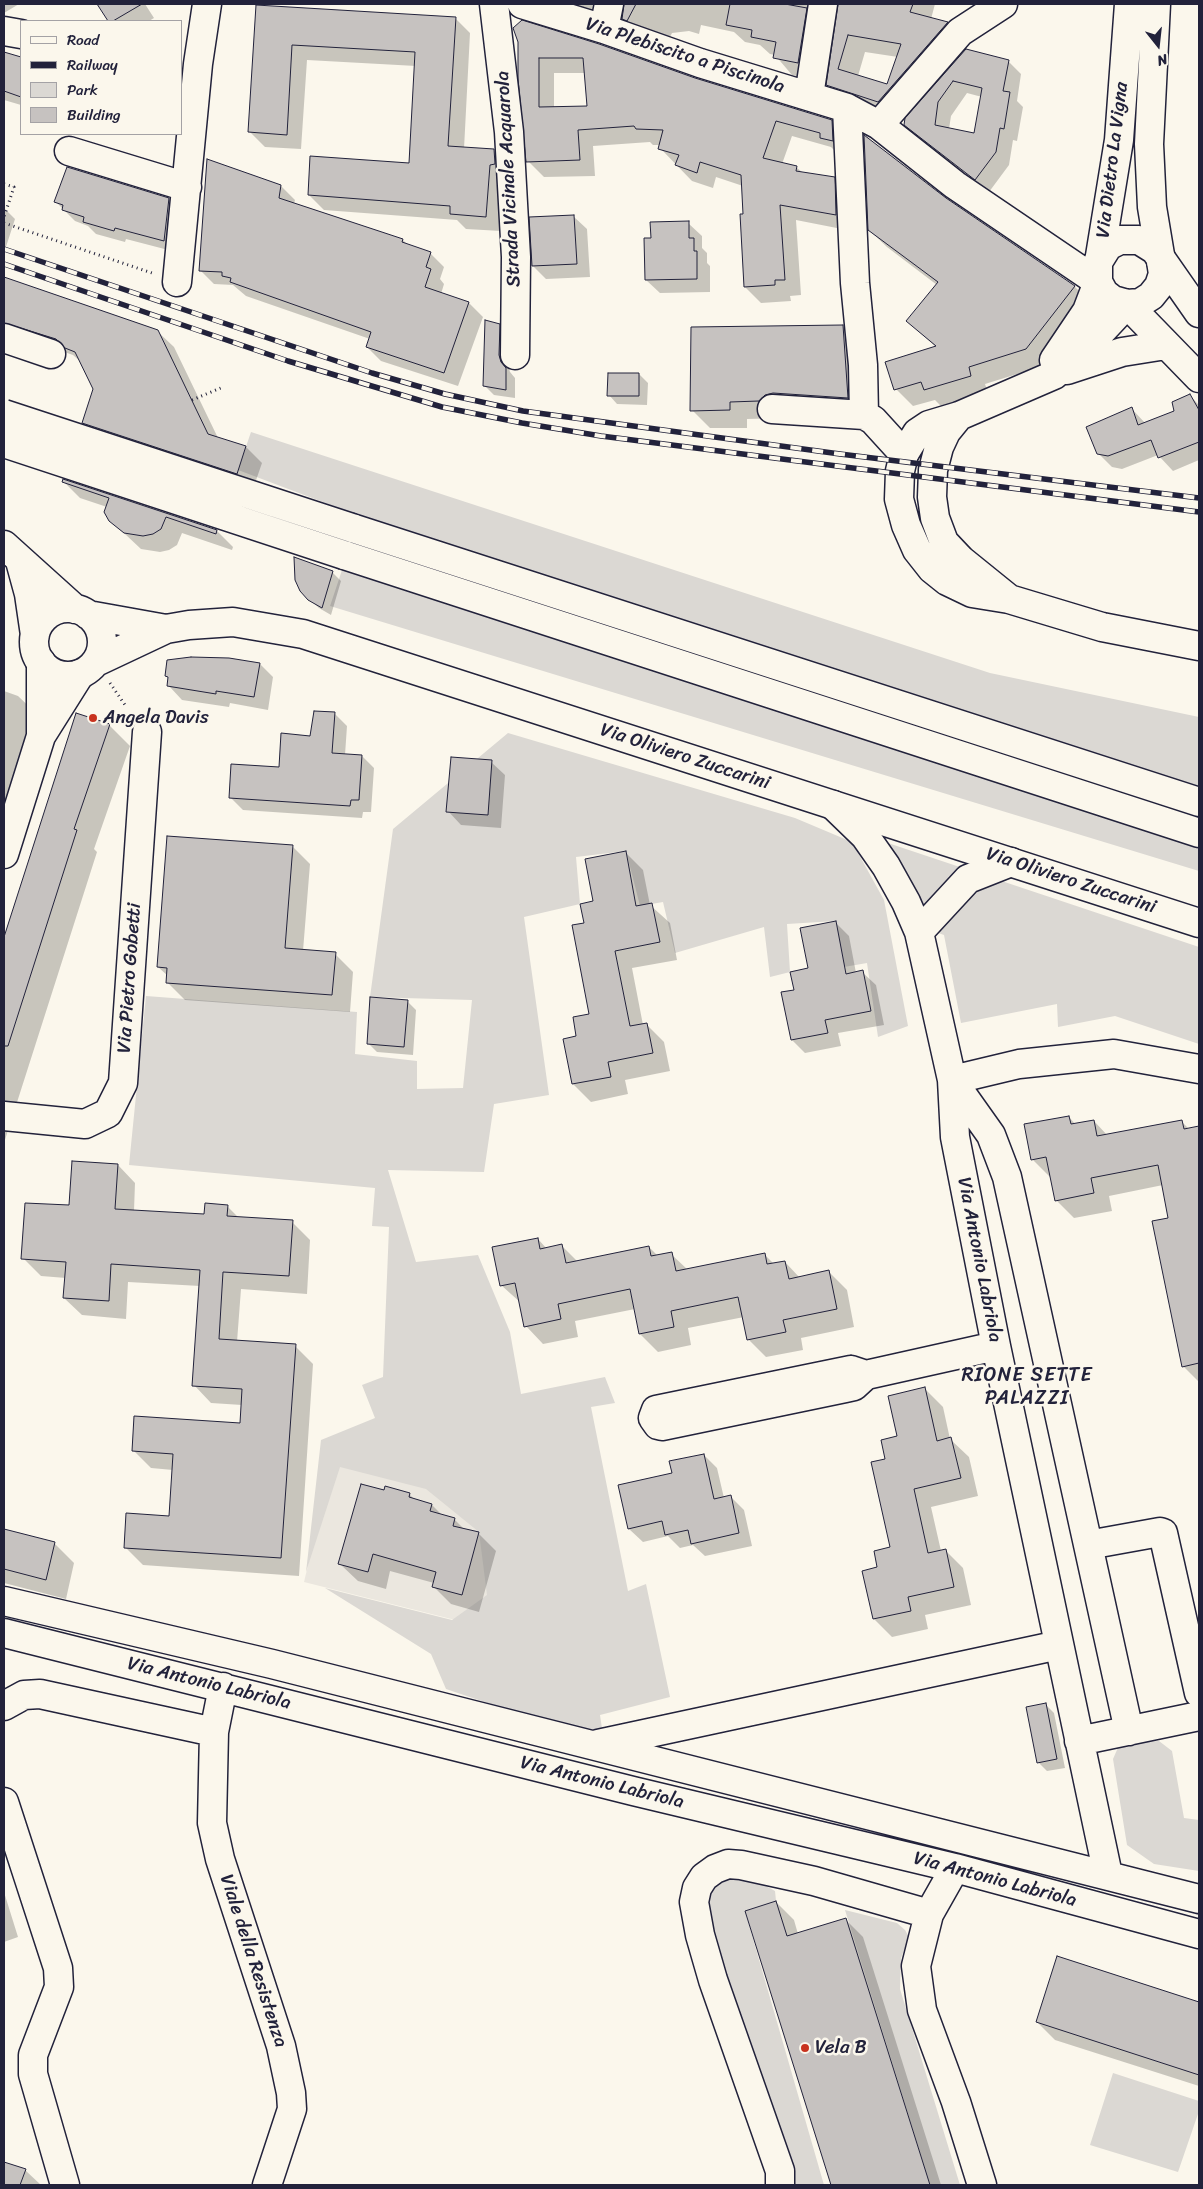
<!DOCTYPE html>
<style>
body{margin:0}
#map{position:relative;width:1203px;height:2189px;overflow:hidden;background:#fbf7ec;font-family:Sriracha,sans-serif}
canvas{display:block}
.frame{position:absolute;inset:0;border:5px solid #22223b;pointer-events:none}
.legend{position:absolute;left:20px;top:20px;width:162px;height:115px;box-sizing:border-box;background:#fbf7ec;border:1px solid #a4a2a5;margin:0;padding:6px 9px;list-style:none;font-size:15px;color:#22223b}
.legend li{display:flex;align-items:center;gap:10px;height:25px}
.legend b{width:25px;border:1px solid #a4a2a5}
.north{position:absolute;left:1133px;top:20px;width:50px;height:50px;-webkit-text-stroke:4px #fbf7ec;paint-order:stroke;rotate:164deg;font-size:14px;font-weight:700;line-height:20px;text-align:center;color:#22223b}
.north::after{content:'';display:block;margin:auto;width:18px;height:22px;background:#22223b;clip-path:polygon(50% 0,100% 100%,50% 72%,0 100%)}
</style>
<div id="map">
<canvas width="1203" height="2189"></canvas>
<div class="frame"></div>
<ul class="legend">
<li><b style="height:6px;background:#fbf7ec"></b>Road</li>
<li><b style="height:6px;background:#22223b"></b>Railway</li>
<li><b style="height:14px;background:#dbd8d3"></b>Park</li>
<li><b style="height:14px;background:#c6c2c0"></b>Building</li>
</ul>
<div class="north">N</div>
</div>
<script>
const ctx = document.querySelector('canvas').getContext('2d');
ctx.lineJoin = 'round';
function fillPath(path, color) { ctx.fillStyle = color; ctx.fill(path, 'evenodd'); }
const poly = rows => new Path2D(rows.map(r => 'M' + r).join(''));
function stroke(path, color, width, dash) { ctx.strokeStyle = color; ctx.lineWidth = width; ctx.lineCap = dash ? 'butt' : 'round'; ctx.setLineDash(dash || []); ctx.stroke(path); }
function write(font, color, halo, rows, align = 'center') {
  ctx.font = font + ' Sriracha,sans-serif'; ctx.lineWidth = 5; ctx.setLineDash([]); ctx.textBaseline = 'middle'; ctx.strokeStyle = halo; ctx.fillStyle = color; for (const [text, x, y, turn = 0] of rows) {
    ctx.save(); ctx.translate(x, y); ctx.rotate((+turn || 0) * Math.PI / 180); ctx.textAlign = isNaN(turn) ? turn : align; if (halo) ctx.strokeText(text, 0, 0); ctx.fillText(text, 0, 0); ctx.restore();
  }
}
fillPath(poly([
 [339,1437,477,1491,523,1637,304,1582]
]), '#ebe7df');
fillPath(poly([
 [251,432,990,673,1199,717,1199,871,330,606,360,516,238,470],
 [508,733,795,818,852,842,884,900,908,1026,878,1037,867,963,844,967,836,921,787,924,790,972,770,977,764,927,675,953,663,902,640,906,626,851,576,857,580,904,524,917,549,1095,494,1104,484,1172,388,1170,416,1262,478,1255,510,1332,521,1394,605,1377,615,1403,591,1407,628,1591,646,1584,670,1697,600,1715,604,1742,446,1689,431,1654,325,1588,452,1620,487,1595,479,1532,426,1489,340,1467,306,1572,321,1440,375,1418,362,1385,383,1377,389,1227,372,1226,375,1188,129,1165,146,996,357,1012,355,1054,417,1061,417,1089,463,1088,472,1000,370,997,393,829],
 [885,842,1199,947,1199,1044,1115,1016,1058,1027,1057,1004,961,1023,944,935,915,925],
 [1159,1741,1172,1751,1184,1818,1199,1820,1199,1871,1154,1864,1127,1845,1113,1759,1120,1743],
 [743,1873,775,1891,776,1901,745,1911,824,2185,792,2185,793,2166,707,1919,708,1890],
 [845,1910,897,1923,905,1930,909,1937,901,1958,900,1989,960,2185,930,2185],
 [1113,2073,1199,2101,1199,2111,1178,2172,1090,2145]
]), '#dbd8d3');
fillPath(poly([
 [4,4,19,4,4,13],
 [99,4,145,4,154,18,149,21,109,21],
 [543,4,873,4,891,7,891,4,935,4,931,19,947,23,965,40,896,119,846,103,828,85,840,6,835,7,816,80,792,75,775,55,770,54,760,45,745,42,734,32,701,25,699,34,689,31,672,33,670,37,648,32,641,36,623,18,624,5,615,11,610,26],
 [865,52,898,57,888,86,858,76],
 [257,6,455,18,470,33,464,149,494,151,509,166,501,231,466,229,457,220,324,210,309,195,410,164,416,66,307,60,301,149,265,147,250,132],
 [520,42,695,79,831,121,848,137,838,154,831,147,792,136,782,164,796,167,803,173,834,178,850,194,852,231,796,220,801,295,790,296,791,301,761,303,745,287,743,186,716,177,713,188,692,181,660,148,661,145,653,145,650,142,593,146,595,176,544,177,528,161],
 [554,73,585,73,588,107,554,108],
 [967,50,1008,61,1021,74,1017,101,1023,107,1017,141,1013,140,1009,165,989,192,919,138,906,125],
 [967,93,982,97,975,135,949,129,951,116],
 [4,53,21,59,21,105,4,100],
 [281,186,295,200,294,204,403,240,408,245,430,253,444,267,440,279,444,284,441,294,469,303,483,317,458,386,381,361,367,347,370,339,246,296,233,285,214,284,200,270],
 [169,199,180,211,176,252,126,239,125,242,96,234,88,226,75,221,56,202],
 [945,199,1075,287,1092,304,1043,366,985,384,988,393,942,407,935,400,913,406,896,389,936,347,907,321,937,285,887,247,869,230],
 [4,208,15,219,4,253],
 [573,216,587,229,590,277,546,279,533,266],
 [688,223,702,236,702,248,707,253,707,263,710,266,710,292,660,293,646,280,652,239],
 [4,278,157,331,174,347,218,438,246,447,262,463,253,489,99,439,83,423,94,389,82,363,73,355,26,339,4,336],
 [499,325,508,334,508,365,510,372,515,378,515,398,494,395,485,386],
 [843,326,861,344,865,416,747,419,747,428,710,428,692,410],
 [639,374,648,383,647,405,617,404,609,395],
 [1189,395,1199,405,1199,460,1173,471,1158,455,1122,469,1112,467,1098,453,1132,409,1146,424,1176,412],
 [64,482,217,531,233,547,232,550,182,533,177,545,169,550,160,552,141,549,110,520,107,507,80,498],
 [332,572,341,581,331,615,319,608,309,599],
 [260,664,273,677,268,710,230,703,229,707,182,700,169,686,169,678,166,676],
 [4,691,18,696,39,716,4,818],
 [334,713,347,726,345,755,362,756,374,768,371,812,363,812,362,818,243,810,230,797,280,768],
 [77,715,109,725,130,746,94,849,97,852,4,1143,4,941],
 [491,762,505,775,501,828,461,825,448,811],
 [292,846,310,864,303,951,335,954,353,972,350,1012,185,1000,167,982,168,976,158,967],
 [625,852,643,870,650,905,670,923,677,960,632,968,643,1025,646,1024,664,1042,670,1071,625,1080,628,1094,591,1102,573,1084,578,1037,590,1015,585,924,595,902],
 [835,922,849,936,856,973,862,972,876,985,884,1025,838,1033,841,1046,805,1053,792,1040,795,991],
 [407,1001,416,1010,413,1055,377,1052,368,1043],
 [1069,1117,1076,1125,1094,1121,1108,1136,1181,1121,1189,1129,1199,1127,1199,1382,1183,1366,1170,1219,1163,1185,1109,1196,1112,1211,1074,1218,1056,1200,1050,1177,1032,1159],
 [118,1165,135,1183,134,1211,205,1216,227,1206,239,1218,292,1222,310,1240,307,1294,241,1289,237,1342,295,1346,313,1364,299,1576,143,1565,125,1547,170,1517,173,1470,151,1468,133,1450,241,1424,242,1405,211,1403,194,1385,200,1286,128,1282,126,1319,82,1315,64,1298,66,1278,41,1276,23,1258,71,1207],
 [538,1239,547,1249,562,1246,578,1262,649,1247,658,1256,671,1254,688,1270,764,1254,774,1264,785,1262,800,1278,829,1272,847,1290,854,1327,801,1338,803,1350,766,1357,748,1339,744,1317,688,1328,691,1345,658,1352,640,1334,635,1309,575,1321,578,1337,543,1344,526,1326,521,1303,501,1285],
 [925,1389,943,1407,950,1439,969,1457,978,1496,931,1507,941,1551,945,1550,963,1568,971,1605,925,1615,928,1629,892,1637,874,1619,864,1572,879,1568,892,1548,887,1460],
 [704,1455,717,1468,724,1498,730,1496,744,1510,752,1546,705,1556,693,1545,680,1548,668,1536,643,1542,629,1529,673,1474],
 [385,1492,409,1494,416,1501,432,1505,443,1516,454,1519,465,1530,478,1533,496,1551,479,1612,451,1604,433,1586,434,1583,390,1571,386,1589,358,1581,340,1564],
 [4,1530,54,1543,74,1563,66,1599,4,1583],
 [1046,1705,1054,1713,1065,1768,1047,1771,1038,1762],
 [4,1892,18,1937,4,1942],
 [776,1902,794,1920,798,1934,845,1919,863,1937,941,2185,833,2185,747,1911],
 [1058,1958,1199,2003,1199,2086,1055,2040,1037,2022],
 [4,2163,25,2170,41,2185,4,2185]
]), '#0003');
const building = poly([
 [97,4,142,4,113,21,108,21,97,4],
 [624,4,636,4,627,21,622,19,624,4],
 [730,4,785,4,807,8,798,63,773,58,776,42,751,37,752,30,726,25,730,4],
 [838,4,913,4,910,12,948,22,878,102,826,85,838,4],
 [848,35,901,44,887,84,838,69,848,35],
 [256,5,456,17,448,146,494,149,495,164,490,165,486,217,450,214,450,206,308,195,310,156,409,163,415,52,292,45,287,135,248,132,256,5],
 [522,20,599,44,695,78,832,120,833,141,820,138,820,133,776,121,763,158,797,166,796,171,835,177,836,215,780,205,785,280,775,280,775,285,744,287,740,214,743,214,741,175,700,162,697,173,675,165,679,155,658,149,663,130,636,129,634,126,578,130,580,160,526,162,518,79,518,42,513,28,522,20],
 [539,58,583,58,587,106,539,107,539,58],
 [966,49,1009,60,1003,91,1010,92,1004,129,1000,128,996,152,975,180,904,125,905,118,966,49],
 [953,81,982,88,974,133,935,125,938,102,953,81],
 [4,52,21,57,21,97,4,91,4,52],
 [864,135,946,198,1075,286,1026,349,969,367,971,376,924,390,921,382,894,390,885,362,936,346,906,321,938,282,868,230,864,135],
 [207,159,281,185,279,198,403,239,402,242,431,252,426,267,431,269,425,287,469,302,444,373,366,347,371,332,230,282,231,278,222,276,222,272,199,271,207,159],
 [67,167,169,198,164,241,115,228,114,231,83,222,84,217,62,210,63,205,54,202,67,167],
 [574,215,577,264,532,266,529,217,574,215],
 [689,221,689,238,694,238,694,251,697,251,697,279,645,280,644,238,651,238,650,222,689,221],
 [4,277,158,330,208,434,246,446,237,474,82,423,93,389,75,352,65,348,56,339,4,323,4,277],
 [485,320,500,324,499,355,501,362,506,368,506,390,483,386,485,320],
 [843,325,848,398,773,393,765,395,759,401,730,402,730,410,690,411,691,327,843,325],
 [608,373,639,373,639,396,607,396,608,373],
 [1190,394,1199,410,1199,442,1158,458,1151,440,1108,456,1097,454,1086,427,1132,407,1138,425,1174,411,1172,402,1190,394],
 [63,479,217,530,216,534,166,517,161,529,153,534,143,536,124,533,109,521,104,512,109,498,62,482,63,479],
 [294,557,333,571,322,608,308,600,300,591,295,580,294,557],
 [191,657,229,658,260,663,254,697,216,691,216,694,167,686,168,677,165,676,167,660,191,657],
 [314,711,335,712,332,753,362,755,359,800,351,800,350,806,229,798,231,764,279,767,281,733,310,736,314,711],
 [76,713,110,724,74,829,77,830,8,1046,4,1046,4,937,76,713],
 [451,757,492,760,488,815,446,812,451,757],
 [167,836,293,845,285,948,336,952,332,995,166,983,167,968,157,967,167,836],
 [626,851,636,906,652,903,660,942,615,951,630,1026,647,1023,653,1053,608,1062,611,1077,572,1084,563,1039,576,1036,573,1017,589,1014,572,925,584,923,580,904,593,901,585,859,626,851],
 [836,921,846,974,863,970,871,1011,825,1020,828,1033,791,1040,781,992,794,990,790,972,808,968,800,928,836,921],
 [370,997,408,1000,404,1047,367,1044,370,997],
 [1069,1116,1071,1124,1094,1120,1097,1136,1182,1120,1184,1129,1199,1126,1199,1363,1182,1367,1152,1221,1168,1218,1158,1165,1091,1178,1094,1193,1055,1201,1046,1157,1031,1160,1024,1124,1069,1116],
 [72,1161,118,1164,115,1209,204,1214,205,1203,228,1205,227,1216,293,1220,289,1276,223,1272,219,1339,296,1344,281,1558,124,1548,126,1513,169,1516,173,1454,132,1451,134,1416,240,1423,242,1389,192,1386,200,1270,111,1264,109,1301,63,1298,66,1262,21,1259,25,1203,69,1205,72,1161],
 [538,1238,540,1249,562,1244,566,1263,649,1246,651,1256,672,1252,676,1271,765,1253,767,1264,785,1261,789,1279,829,1270,837,1309,783,1320,786,1332,747,1340,738,1297,671,1311,674,1327,639,1334,630,1289,558,1304,561,1319,524,1327,515,1283,500,1286,492,1247,538,1238],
 [925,1387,937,1441,951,1437,961,1478,914,1489,928,1553,946,1549,954,1587,908,1597,911,1611,873,1619,862,1571,877,1567,874,1551,890,1547,871,1462,885,1459,881,1440,897,1436,888,1396,925,1387],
 [704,1454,714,1499,731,1495,739,1533,691,1544,688,1530,665,1535,662,1521,628,1529,618,1485,672,1473,669,1461,704,1454],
 [361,1484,384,1490,385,1486,410,1493,409,1497,432,1504,430,1511,455,1518,453,1526,479,1532,462,1595,432,1587,436,1572,373,1554,368,1572,338,1564,361,1484],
 [4,1529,55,1542,46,1580,4,1569,4,1529],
 [1046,1703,1057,1759,1037,1763,1026,1707,1046,1703],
 [776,1901,787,1936,846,1918,930,2185,831,2185,745,1911,776,1901],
 [1057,1956,1199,2002,1199,2075,1036,2022,1057,1956],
 [4,2162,26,2169,20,2185,4,2185,4,2162]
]);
fillPath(building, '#c6c2c0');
stroke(building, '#22223b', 1);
const minor = poly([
 [494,4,509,132,516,257,515,355],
 [522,4,604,29,700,63,847,108,879,125,955,185,1098,282],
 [1156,4,1149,144,1152,207,1161,261],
 [604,29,609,4],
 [4,31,21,34],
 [809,96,823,4],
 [847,108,855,283,863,365,864,415],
 [879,125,960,32,1003,4],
 [69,151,187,187],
 [1100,256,1119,140,1129,4],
 [177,282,198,64,207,4],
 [4,338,51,354],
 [772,409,864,415,873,420,904,454],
 [41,736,41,662],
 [833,805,865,836,886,866,906,902,919,932,952,1080,955,1137,996,1346,1108,1875],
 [4,854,41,736,80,674],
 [919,932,968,879,1011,862],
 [4,1116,85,1124,108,1113,123,1083,147,732],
 [851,1370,866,1375,854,1386,845,1388,662,1426,658,1425,653,1418,656,1410,851,1370],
 [866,1375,996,1346],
 [1088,1545,1160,1532,1163,1533,1199,1693],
 [4,1601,272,1664,1199,1899],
 [4,1633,633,1791,955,1868,1199,1934],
 [223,1687,214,1732,212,1823,220,1859,281,2046,291,2093,292,2109,267,2185],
 [4,1706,24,1695,40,1694,214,1732],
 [1129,1731,1007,1177,991,1135,952,1080,1019,1064,1114,1054,1199,1069],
 [1079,1741,1199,1716],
 [598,1744,1059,1645],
 [4,1802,58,1968,59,1987,33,2055,33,2074,65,2185],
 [955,1868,929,1914,916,1966,922,2010,956,2102,982,2185],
 [780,2185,780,2171,713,1980,700,1935,694,1902,697,1888,704,1877,715,1869,728,1864,741,1865,814,1881,929,1914]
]);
const major = poly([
 [1161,261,1163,274,1159,286,1151,296,1140,303,1127,304,1113,300,1104,293,1098,282,1098,262,1108,246,1120,240,1139,240,1155,250,1199,313],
 [1127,304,1084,350,1054,375,959,416,929,425,917,433,904,454,900,471,899,499,906,525,917,550,932,569,947,581,972,593,1009,599,1102,627,1199,646],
 [1127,304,1199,378],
 [1054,360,1087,311,1098,282],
 [1067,370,1122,352,1166,345],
 [959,416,946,432,939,447,933,470,932,497,935,518,944,542,961,560,1008,598],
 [4,545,75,609],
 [20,561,29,594,35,635],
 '34 642a34 34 0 1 1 68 0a34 34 0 1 1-68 0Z',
 [88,615,166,629],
 [96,662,166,629,189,625,233,622,303,634,1199,923]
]);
const highway = poly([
 [352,528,1199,802],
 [344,555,1199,833]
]);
stroke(minor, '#22223b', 31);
stroke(major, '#22223b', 31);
stroke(highway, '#22223b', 31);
stroke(poly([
 [4,184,14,187,4,217],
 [4,223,152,273],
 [192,400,223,387],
 [110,683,125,705]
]), '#22223b', 3, [1, 4]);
stroke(minor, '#fbf7ec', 28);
stroke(major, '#fbf7ec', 28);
stroke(highway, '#fbf7ec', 28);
const rail = poly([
 [4,249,372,373,445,394,523,411,840,454,1199,498],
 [4,264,288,361,442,407,522,423,601,436,1199,512]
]);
stroke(rail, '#22223b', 5.5);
stroke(rail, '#fbf7ec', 4, [11]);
const highwayBridge = poly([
 [4,414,352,528],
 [4,443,344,555]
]);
stroke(highwayBridge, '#22223b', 31, []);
stroke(highwayBridge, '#fbf7ec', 28);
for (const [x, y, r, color] of [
 [93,718,5,"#c8321e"],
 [805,2048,5,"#c8321e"]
]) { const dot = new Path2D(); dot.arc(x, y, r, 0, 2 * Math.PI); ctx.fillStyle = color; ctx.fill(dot); stroke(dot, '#fbf7ec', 2); }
write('19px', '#22223b', '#fbf7ec', [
 ["Via Plebiscito a Piscinola",685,56,18],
 ["Via Dietro La Vigna",1113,160,-83],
 ["Strada Vicinale Acquarola",509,179,-93],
 ["Via Oliviero Zuccarini",685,757,18],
 ["Via Oliviero Zuccarini",1071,881,18],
 ["Via Pietro Gobetti",130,978,-86],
 ["Via Antonio Labriola",979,1260,79],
 ["Via Antonio Labriola",209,1684,14],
 ["Via Antonio Labriola",602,1783,14],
 ["Via Antonio Labriola",995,1880,15],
 ["Viale della Resistenza",253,1961,72]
]);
write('19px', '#22223b', '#fbf7ec', [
 ["Angela Davis",103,718],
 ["Vela B",815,2048]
], 'left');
ctx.letterSpacing = '1px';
write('20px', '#22223b', '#fbf7ec', [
 ["RIONE SETTE",1027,1376],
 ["PALAZZI",1027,1399]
]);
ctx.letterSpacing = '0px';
</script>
